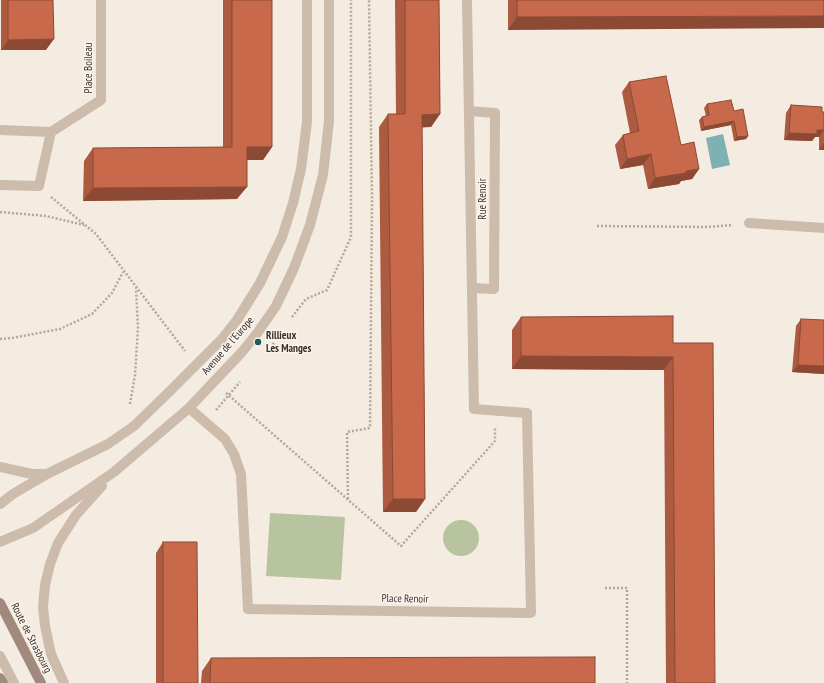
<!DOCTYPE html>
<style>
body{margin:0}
canvas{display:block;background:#f4ebe1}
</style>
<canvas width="824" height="683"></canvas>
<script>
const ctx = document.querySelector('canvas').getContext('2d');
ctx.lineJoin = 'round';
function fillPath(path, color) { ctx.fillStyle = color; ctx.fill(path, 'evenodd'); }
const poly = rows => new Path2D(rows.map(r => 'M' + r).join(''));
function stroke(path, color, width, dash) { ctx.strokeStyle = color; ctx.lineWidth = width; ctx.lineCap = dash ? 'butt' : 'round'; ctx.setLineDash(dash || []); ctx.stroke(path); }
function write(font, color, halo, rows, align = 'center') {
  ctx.font = font + ' "PT Sans Narrow",sans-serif'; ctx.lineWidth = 3; ctx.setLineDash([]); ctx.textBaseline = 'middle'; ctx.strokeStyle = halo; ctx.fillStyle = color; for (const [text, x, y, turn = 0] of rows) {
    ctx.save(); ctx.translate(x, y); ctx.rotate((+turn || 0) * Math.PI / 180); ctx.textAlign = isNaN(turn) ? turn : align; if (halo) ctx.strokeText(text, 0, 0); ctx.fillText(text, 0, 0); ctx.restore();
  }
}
fillPath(poly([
 [270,513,345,517,341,580,266,576],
 '443 538a18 18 0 1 1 36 0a18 18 0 1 1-36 0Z'
]), '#b8c4a0');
fillPath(poly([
 [723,134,730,165,712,169,706,138]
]), '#7fb0b2');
stroke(poly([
 [51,197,96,234,185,351],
 [0,212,46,216,84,225],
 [597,226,707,227,733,225],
 [292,317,306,299,327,290,351,237,351,0],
 [0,339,12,338,60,329,92,314,112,293,123,272],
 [268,351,274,343],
 [226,393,401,546,495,441,495,427],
 [130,404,135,375,138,328,136,288],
 [216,410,240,382],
 [348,499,347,432,370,428,372,199,369,0],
 [605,588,627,588,627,683]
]), '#b9a596', 2.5, [2, 2]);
stroke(poly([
 [469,111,495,113,494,289,472,288],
 [0,130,51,132,101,100,101,0],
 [0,185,39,186,51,132],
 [749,223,824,228],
 [189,408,225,439,234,454,241,474,248,609,531,613,527,413,474,409,467,0]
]), '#cdbbac', 10);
stroke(poly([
 [0,467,32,474,47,474],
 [0,504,13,494,47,474,108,444,134,426,170,391,221,340,237,320,260,283,282,237,293,203,301,169,307,122,307,0],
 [0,542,33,528,114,472,189,408,242,352,258,332,276,306,294,268,310,225,323,175,329,121,329,0],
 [0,656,14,683],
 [64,683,51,654,45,626,43,607,45,585,50,564,58,543,76,515,102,486]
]), '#cdbbac', 10);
stroke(poly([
 [0,603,41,683],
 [0,678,3,683]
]), '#a18a7d', 10);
fillPath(poly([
 [1,0,53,0,46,50,1,50],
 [223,0,272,0,272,147,263,160,247,160,237,199,83,201,84,161,93,148,223,147],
 [395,0,439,0,440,114,431,127,422,127,425,499,416,512,383,512,379,127,388,114,396,114],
 [508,0,824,0,508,30],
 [629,82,681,145,699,169,692,179,681,181,679,184,648,189,643,165,620,169,615,145,623,135,630,133,622,92],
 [707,104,734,111,748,136,746,139,734,141,731,125,701,131,699,120,702,117,706,116,704,108],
 [791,105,824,112,824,150,819,150,819,137,815,137,812,141,784,140,786,113],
 [521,317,673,343,715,683,666,683,664,370,512,369,512,330],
 [801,319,824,374,792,372,796,326],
 [163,542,198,683,156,683,156,553],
 [211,658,595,683,201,683,202,671]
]), '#ac5a40');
fillPath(poly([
 [824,16,824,28,508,30,517,17],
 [54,39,46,50,1,50,8,40],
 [440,114,431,127,413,128,422,115],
 [734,121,731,125,701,131,704,127],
 [817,130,824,130,819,137,815,137,812,141,784,140,789,133],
 [748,136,746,139,734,141,737,137],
 [824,143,824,150,819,150],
 [247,147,272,147,263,160,238,160],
 [651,154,643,165,620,169,627,159],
 [699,169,692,179,681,181,679,184,648,189,655,178],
 [247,187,237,199,83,201,93,188],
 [521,356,673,357,664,370,512,369],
 [798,365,824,366,824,374,792,372],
 [393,499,425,499,416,512,383,512]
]), '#8c4a34');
const building = poly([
 [8,0,53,0,54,39,8,40,8,0],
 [232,0,272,0,272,147,247,147,247,187,93,188,93,148,232,147,232,0],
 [405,0,439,0,440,114,422,115,425,499,393,499,388,114,405,114,405,0],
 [517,0,824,0,824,16,517,17,517,0],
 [666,76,681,145,694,142,699,169,686,171,686,173,655,178,651,154,627,159,623,135,639,131,629,82,666,76],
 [731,100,734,111,743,109,748,136,737,137,734,121,704,127,702,117,709,115,707,104,731,100],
 [791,105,822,107,822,112,824,112,824,130,817,130,817,134,789,133,791,105],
 [673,316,673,343,713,343,715,683,675,683,673,357,521,356,521,317,673,316],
 [801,319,824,320,824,366,798,365,801,319],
 [163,542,197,542,198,683,163,683,163,542],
 [595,657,595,683,210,683,211,658,595,657]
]);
fillPath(building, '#c8694b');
stroke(building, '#8c4a34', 1);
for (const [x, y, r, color] of [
 [258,342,4,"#1f5a5e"]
]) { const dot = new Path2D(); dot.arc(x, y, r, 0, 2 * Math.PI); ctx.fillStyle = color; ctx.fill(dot); stroke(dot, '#fbf5ee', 1.5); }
write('11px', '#3b302b', '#fbf5ee', [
 ["Place Boileau",89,68,-90],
 ["Rue Renoir",483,199,-90],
 ["Avenue de l'Europe",228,346,-49],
 ["Place Renoir",405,599,1],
 ["Route de Strasbourg",31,638,63]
]);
write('bold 11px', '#3b302b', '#fbf5ee', [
 ["Rillieux",266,336],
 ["Les Manges",266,349]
], 'left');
</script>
